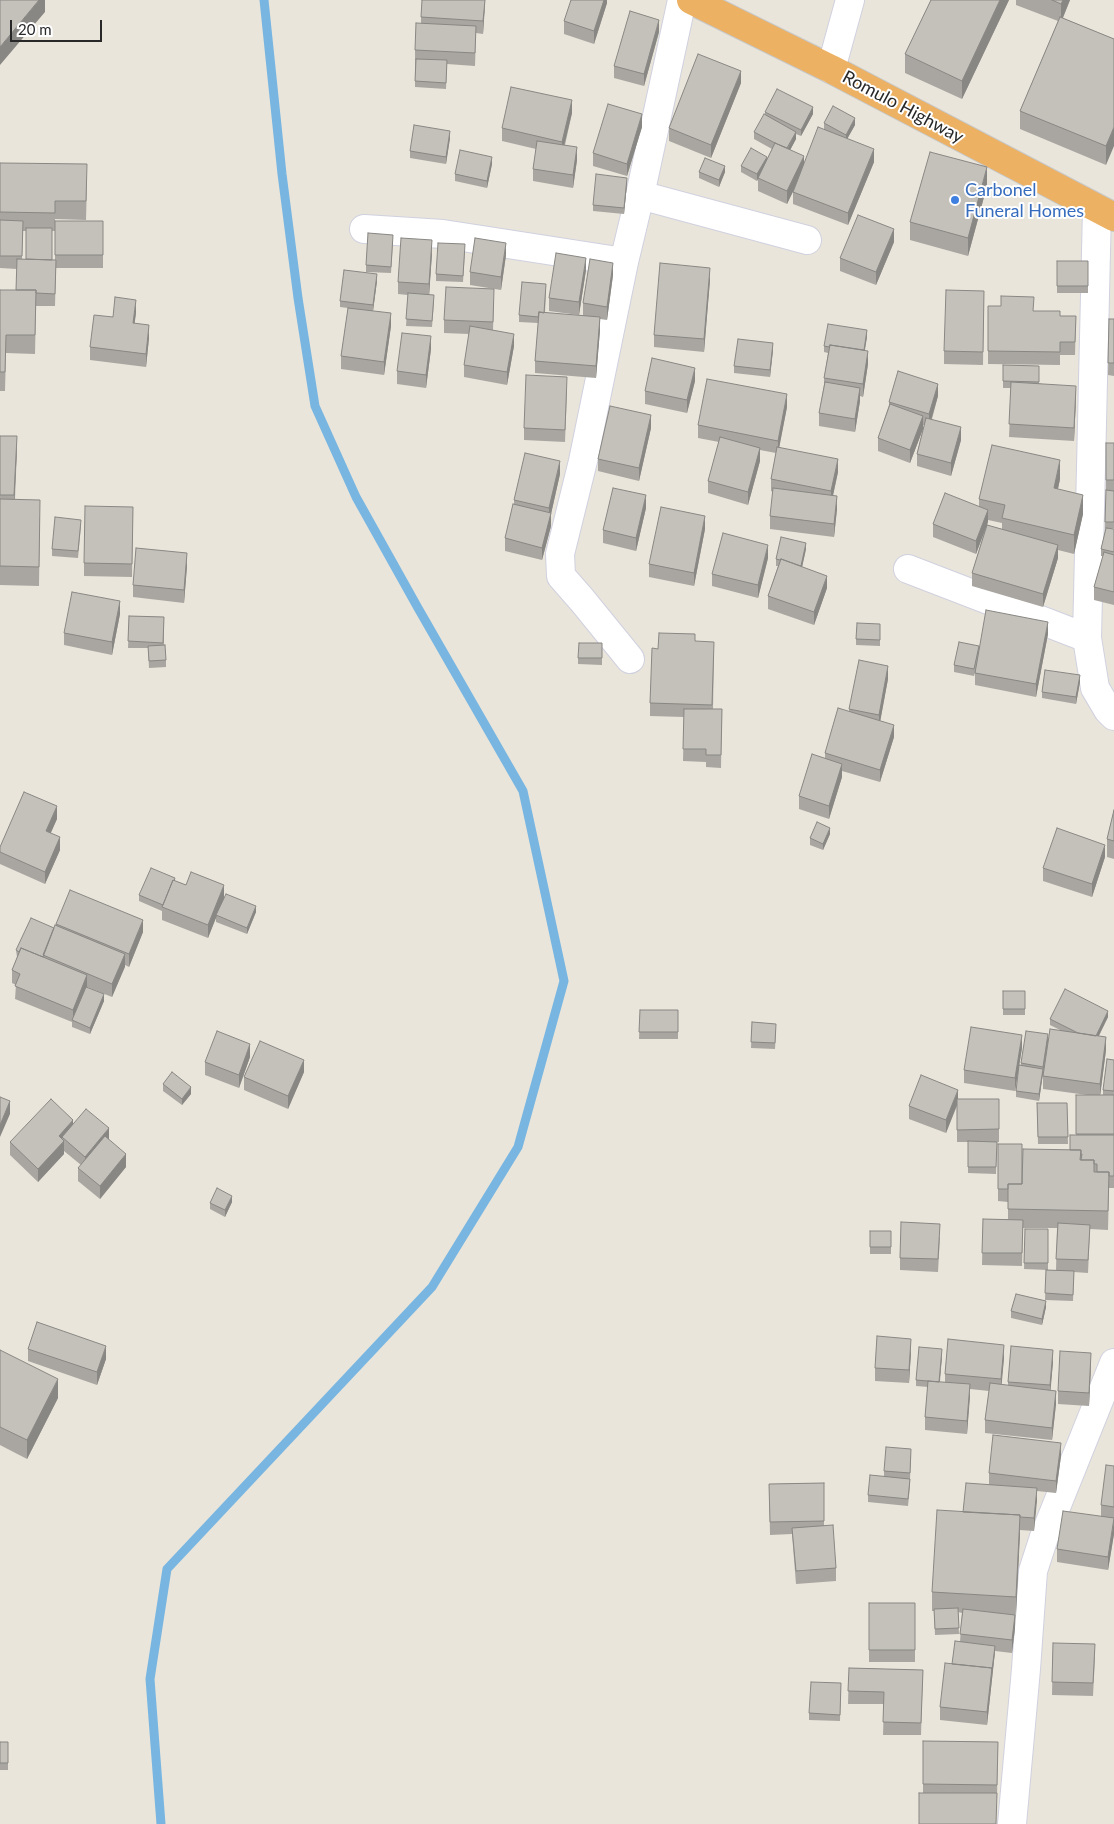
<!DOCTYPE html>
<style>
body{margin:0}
#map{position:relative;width:1114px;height:1824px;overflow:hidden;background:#e9e5db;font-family:Lato,sans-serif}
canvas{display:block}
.scale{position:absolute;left:10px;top:20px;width:92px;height:22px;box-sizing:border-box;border:2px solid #282828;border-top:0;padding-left:6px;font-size:15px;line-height:18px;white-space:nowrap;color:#282828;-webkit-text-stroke:4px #fff;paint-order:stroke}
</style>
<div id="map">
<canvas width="1114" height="1824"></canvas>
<div class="scale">20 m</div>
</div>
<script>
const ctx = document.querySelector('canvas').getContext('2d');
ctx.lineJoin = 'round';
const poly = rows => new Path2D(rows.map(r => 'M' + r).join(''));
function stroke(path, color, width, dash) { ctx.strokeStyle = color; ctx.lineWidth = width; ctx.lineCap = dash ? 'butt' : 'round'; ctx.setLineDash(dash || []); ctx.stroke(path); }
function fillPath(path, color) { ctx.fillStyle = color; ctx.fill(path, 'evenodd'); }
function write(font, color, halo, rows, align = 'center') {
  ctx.font = font + ' Lato,sans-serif'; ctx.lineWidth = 4; ctx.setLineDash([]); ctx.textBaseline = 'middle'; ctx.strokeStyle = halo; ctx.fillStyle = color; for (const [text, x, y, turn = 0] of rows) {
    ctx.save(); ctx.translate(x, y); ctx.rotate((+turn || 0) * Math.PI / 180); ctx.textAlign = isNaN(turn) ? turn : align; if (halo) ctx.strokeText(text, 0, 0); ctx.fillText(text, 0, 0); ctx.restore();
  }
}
stroke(poly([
 [161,1824,150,1679,167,1569,432,1287,518,1147,564,981,523,791,418,608,356,497,315,406,298,298,282,174,264,0]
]), '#78b6e1', 9);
const street = poly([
 [831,69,850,0],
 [640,195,807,240],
 [1097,209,1087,638,1095,688,1108,710,1114,716],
 [364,229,443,234,624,262],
 [908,569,1087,638],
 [630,659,582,600,561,576,560,554,583,461,624,262,640,195,682,0],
 [1012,1824,1026,1669,1033,1571,1044,1537,1114,1363]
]);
const highway = poly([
 [691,0,831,69,1114,217]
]);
stroke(street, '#d0d1df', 30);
stroke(highway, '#c7c7c7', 30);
stroke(street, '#fff', 28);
stroke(highway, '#ecb163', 28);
fillPath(poly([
 [485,0,483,34,476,33,475,66,447,64,446,89,415,87,415,50,421,23,421,17],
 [607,0,607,3,594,44,564,34,564,21],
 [931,0,1009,0,962,99,905,73,905,54],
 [1016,0,1070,0,1063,18,1114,39,1106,165,1020,129,1020,111,1058,21,1016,5],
 [659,32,644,86,614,78,614,66],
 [741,83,711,158,669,141,669,128],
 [765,112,813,114,801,136,796,134,796,139,790,150,804,165,824,129,824,123,855,125,847,139,874,162,848,225,793,204,793,192,796,185,787,204,758,191,758,178,757,181,741,172,741,166,767,159,772,149,754,139,754,132,765,115],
 [572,113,565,145,577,160,573,188,533,181,533,169,536,149,502,141,502,128],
 [642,127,627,176,593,166,593,153],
 [450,138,446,164,410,158,410,151],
 [0,163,87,183,86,220,55,219,55,221,103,221,103,268,56,268,55,306,36,306,35,354,6,353,5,391,0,391,0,290,16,290,17,269,0,268],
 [23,231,26,231,26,259,22,259],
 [52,231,55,231,55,260,52,260],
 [492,164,487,188,455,181,455,174],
 [699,172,725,172,719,187,699,178],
 [627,184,624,214,593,211,593,205],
 [987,186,968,256,910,240,910,222],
 [393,241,391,273,366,272,366,265],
 [894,242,876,285,840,271,840,258],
 [465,251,463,282,436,281,436,274],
 [432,253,429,295,434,302,432,327,406,326,408,295,398,294,398,282],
 [506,255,501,290,470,285,470,272],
 [1057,261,1088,261,1088,293,1057,293],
 [586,270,579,315,549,311,549,298],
 [613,275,607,320,600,319,600,330,596,378,535,373,535,361,538,323,519,322,519,315,546,291,545,313,583,316,583,303],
 [710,280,704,352,654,347,654,335],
 [377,281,373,311,391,326,384,375,341,369,341,356,348,308,340,307,340,301],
 [984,291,983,365,944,364,944,351],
 [494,301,493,330,514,346,507,385,464,377,464,365,469,334,444,333,444,320],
 [988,306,1034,311,1060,316,1076,316,1075,355,1060,355,1060,365,988,364],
 [136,313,134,324,149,338,146,367,90,360,90,347,113,317],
 [1109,319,1114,319,1114,376,1108,375],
 [867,337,865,350,868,364,863,397,860,396,860,401,855,432,819,426,819,413,824,385,824,378,828,353,824,352,824,346],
 [431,349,426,388,397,384,397,371],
 [773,350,770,377,734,373,734,366],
 [1003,365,1039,366,1039,383,1076,398,1074,441,1009,437,1011,388,1003,388],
 [695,381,687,413,645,404,645,391],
 [567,390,565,442,524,440,524,428],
 [938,396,932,419,961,440,951,476,917,466,917,454,924,425,923,425,923,429,910,463,878,451,878,438,889,405,889,402],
 [787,407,779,447,838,472,833,496,837,509,834,537,770,529,770,516,773,492,771,491,771,479,776,453,760,450,760,461,748,505,708,493,708,481,719,442,698,438,698,425],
 [651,428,639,481,598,471,598,459],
 [0,436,17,449,15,499,40,518,39,586,0,585],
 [1114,443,1114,528,1108,528,1114,529,1114,605,1094,600,1094,587,1103,556,1101,556,1101,549,1106,528,1105,528,1106,492,1106,480],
 [560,474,551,514,551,526,542,560,505,551,505,538,514,504,514,500],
 [1060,479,1058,489,1083,514,1074,554,1058,550,1058,558,1043,607,972,586,972,573,984,533,976,554,933,537,933,524,979,506,979,499],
 [988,520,1002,523,1002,529,987,525],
 [133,507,132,577,84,576,84,563],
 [646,508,636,551,603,543,603,530],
 [81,526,78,558,52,556,52,549],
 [705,529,694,586,649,577,649,564],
 [806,549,802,567,827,588,814,625,768,609,768,596,778,566,776,566,776,559],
 [768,558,758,598,712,586,712,574],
 [187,566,184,603,133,597,133,585],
 [120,614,112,655,64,645,64,633],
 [129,616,164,617,164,645,166,660,166,667,149,668,148,648,128,648],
 [880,631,880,646,856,645,856,639],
 [1048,634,1036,697,975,685,975,673,974,676,954,672,954,665,979,646],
 [695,641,714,655,713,709,722,709,721,768,706,767,706,762,683,761,684,717,650,716,650,703,658,649],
 [602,643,602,665,578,664,578,658],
 [888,679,880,721,894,737,880,782,842,771,842,777,829,819,799,809,799,796,825,758,825,753,849,712,849,709],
 [1080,682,1076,704,1042,698,1042,692],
 [1114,810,1114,859,1107,857,1107,839],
 [57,819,50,833,60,850,45,884,0,864,0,847],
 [830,834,823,850,810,845,810,838],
 [1105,857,1092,897,1043,881,1043,868],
 [175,881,224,898,256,912,247,934,216,922,216,917,208,938,162,920,162,911,139,901,139,895],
 [56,924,143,932,129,967,125,965,112,997,87,987,104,1001,90,1034,72,1027,72,1022,15,999,16,985,12,983,12,970,17,957,16,950,54,928],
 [1003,991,1025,991,1025,1015,1003,1015],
 [640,1010,678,1010,678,1039,639,1039],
 [1108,1017,1099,1036,1106,1050,1100,1095,1103,1095,1103,1090,1114,1060,1114,1188,1109,1188,1108,1230,1090,1229,1088,1273,1074,1272,1073,1301,1045,1300,1046,1270,1056,1270,1057,1228,1023,1228,1022,1266,982,1265,983,1219,1008,1219,1008,1202,998,1201,998,1144,1022,1184,1070,1150,1076,1135,1076,1095,1087,1095,1043,1089,1043,1076,1046,1050,1039,1101,1016,1097,1016,1091,1021,1063,1048,1039,1060,1030,1050,1025,1050,1019],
 [752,1022,776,1030,775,1049,751,1048],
 [1022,1048,1015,1091,964,1083,964,1070],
 [250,1057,239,1088,205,1075,205,1062],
 [304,1072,288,1109,244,1090,244,1077],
 [163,1084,191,1094,182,1105,163,1091],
 [958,1099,999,1099,999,1142,983,1142,997,1142,996,1174,968,1173,968,1142,957,1142,957,1106,946,1133,909,1119,909,1106],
 [1037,1103,1067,1103,1068,1144,1038,1144],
 [73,1124,109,1140,126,1167,100,1199,78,1181,78,1168,81,1165,64,1151,64,1154,38,1182,10,1155,10,1142],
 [232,1202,225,1217,210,1209,210,1203],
 [1025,1229,1048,1229,1048,1270,1024,1269],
 [870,1231,891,1231,891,1254,870,1254],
 [940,1237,938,1272,900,1270,900,1258],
 [1046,1307,1042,1325,1011,1318,1011,1311],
 [28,1349,106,1359,97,1385,28,1361],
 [0,1350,58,1398,27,1459,0,1445],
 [911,1352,909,1383,875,1381,875,1368],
 [942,1356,940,1382,945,1382,945,1374,1004,1358,1001,1385,1008,1386,1008,1382,1053,1362,1050,1391,1056,1404,1052,1440,985,1433,985,1420,989,1391,970,1389,967,1434,925,1430,925,1417,928,1387,916,1386,916,1380],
 [1091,1365,1089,1406,1058,1404,1058,1391],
 [911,1455,910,1479,910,1486,908,1506,868,1502,868,1495,884,1477,884,1471],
 [1061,1456,1056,1493,1037,1491,1034,1531,1020,1530,1015,1628,1012,1653,995,1651,987,1725,940,1720,940,1707,952,1664,960,1642,962,1613,958,1612,959,1634,935,1635,934,1611,932,1611,932,1592,963,1512,989,1484,989,1473],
 [1114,1466,1114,1534,1108,1570,1057,1562,1057,1549,1101,1517,1101,1505],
 [824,1483,824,1526,836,1568,836,1581,796,1584,792,1534,770,1535,769,1484],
 [869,1603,915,1603,915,1662,869,1662],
 [1053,1643,1095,1657,1093,1696,1052,1695],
 [849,1668,923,1670,921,1735,883,1735,884,1704,848,1704],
 [841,1683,840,1721,809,1720,809,1713],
 [923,1741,998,1742,997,1798,923,1793],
 [0,1742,8,1742,8,1770,0,1770]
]), '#a9a6a1');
fillPath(poly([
 [39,0,45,0,45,12,0,65,0,47],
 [485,0,485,6,483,34,483,21],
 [604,0,607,0,607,3,594,44,594,31],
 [1000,0,1009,0,962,99,962,81],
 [1063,0,1070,0,1061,22,1061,4],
 [659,20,659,32,644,86,644,74],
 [741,71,741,83,711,158,711,145],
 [572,100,572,113,562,154,562,142],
 [813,107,813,114,801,136,801,130],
 [642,114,642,127,627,176,627,164],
 [855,118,855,125,846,141,846,135],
 [1114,127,1114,146,1106,165,1106,146],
 [450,131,450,138,446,164,446,157],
 [796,132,796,139,787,156,787,150],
 [577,147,577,160,573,188,573,175],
 [874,149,874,162,848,225,848,213],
 [804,156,804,169,787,204,787,191],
 [492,157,492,164,487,188,487,181],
 [767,157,767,163,757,181,757,174],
 [725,166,725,172,719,187,719,180],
 [987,167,987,186,968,256,968,238],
 [627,178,627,184,624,214,624,208],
 [894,229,894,242,876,285,876,272],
 [432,240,432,253,429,297,429,284],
 [506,243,506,255,501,290,501,277],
 [586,258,586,270,579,315,579,302],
 [613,263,613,275,607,320,607,307],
 [710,268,710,280,704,352,704,339],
 [377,274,377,281,373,311,373,305],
 [136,300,136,313,133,336,133,323],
 [391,313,391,326,384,375,384,362],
 [600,317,600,330,596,378,596,366],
 [149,325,149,338,146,367,146,354],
 [867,330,867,337,863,359,863,353],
 [514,334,514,346,507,385,507,372],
 [431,336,431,349,426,388,426,375],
 [773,343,773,350,770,377,770,370],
 [868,351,868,364,863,397,863,384],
 [695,368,695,381,687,413,687,400],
 [938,384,938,396,929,427,929,414],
 [1076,386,1076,398,1074,441,1074,428],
 [860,388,860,401,855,432,855,419],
 [787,394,787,407,778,454,778,441],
 [651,415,651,428,639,481,639,468],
 [923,416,923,429,910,463,910,450],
 [961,427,961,440,951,476,951,463],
 [17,436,17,449,14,508,14,495],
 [760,448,760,461,748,505,748,492],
 [838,459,838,472,831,504,831,491],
 [1060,460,1060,479,1054,507,1054,488],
 [560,461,560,474,551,514,551,526,542,560,542,548,549,519,549,508],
 [646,495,646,508,636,551,636,538],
 [1083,495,1083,514,1074,554,1074,535],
 [837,496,837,509,834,537,834,524],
 [988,510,988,522,976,554,976,541],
 [705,516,705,529,694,586,694,573],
 [806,543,806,549,801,572,801,566],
 [768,545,768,558,758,598,758,585],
 [1058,545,1058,558,1043,607,1043,594],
 [187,553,187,566,184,603,184,590],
 [827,576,827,588,814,625,814,612],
 [120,601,120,614,112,655,112,642],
 [1048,622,1048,634,1036,697,1036,684],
 [888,666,888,679,879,728,879,715],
 [1080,675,1080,682,1076,704,1076,697],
 [894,725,894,737,880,782,880,770],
 [842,764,842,777,829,819,829,806],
 [57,806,57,819,46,844,46,831],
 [830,828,830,834,823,850,823,844],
 [60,837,60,850,45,884,45,872],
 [1105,845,1105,857,1092,897,1092,884],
 [224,885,224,898,208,938,208,925],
 [256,906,256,912,247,934,247,928],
 [143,920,143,932,129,967,129,954],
 [125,954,125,967,112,997,112,984],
 [87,975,87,988,73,1022,73,1010],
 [104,994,104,1001,90,1034,90,1028],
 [1108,1011,1108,1017,1093,1047,1093,1041],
 [1048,1034,1048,1040,1039,1101,1039,1094],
 [1022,1035,1022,1048,1015,1091,1015,1078],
 [1106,1037,1106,1050,1100,1097,1100,1084],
 [250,1044,250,1057,239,1088,239,1075],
 [304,1060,304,1072,288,1109,288,1096],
 [191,1087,191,1094,182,1105,182,1099],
 [958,1090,958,1102,946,1133,946,1120],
 [10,1101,10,1114,0,1137,0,1125],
 [73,1120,73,1133,62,1137,62,1144,64,1141,64,1154,38,1182,38,1169,59,1136],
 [109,1128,109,1141,85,1169,85,1157],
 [126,1154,126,1167,100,1199,100,1186],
 [232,1196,232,1202,225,1217,225,1210],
 [1046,1301,1046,1307,1042,1325,1042,1319],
 [911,1339,911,1352,909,1383,909,1370],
 [1004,1345,1004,1358,1001,1392,1001,1379],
 [106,1346,106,1359,97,1385,97,1372],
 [942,1349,942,1356,939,1388,939,1382],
 [1053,1350,1053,1362,1050,1397,1050,1385],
 [1091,1353,1091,1365,1089,1406,1089,1393],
 [58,1379,58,1398,27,1459,27,1440],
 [970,1384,970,1397,967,1434,967,1421],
 [1056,1391,1056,1404,1052,1440,1052,1428],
 [1061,1443,1061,1456,1056,1493,1056,1481],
 [1037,1488,1037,1501,1034,1531,1034,1518],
 [1020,1515,1020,1534,1016,1616,1016,1597],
 [1114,1521,1114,1534,1108,1570,1108,1557],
 [1015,1615,1015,1628,1012,1653,1012,1640],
 [995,1646,995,1652,987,1725,987,1712]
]), '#898783');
const building = poly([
 [0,0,39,0,0,47,0,0],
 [422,0,485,0,483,21,421,17,422,0],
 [571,0,604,0,594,31,564,21,571,0],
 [931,0,1000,0,962,81,905,54,931,0],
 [1052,0,1063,0,1061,4,1052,0],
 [630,11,659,20,644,74,614,66,630,11],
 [1060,17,1114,39,1114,127,1106,146,1020,111,1060,17],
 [416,23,476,26,475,53,415,50,416,23],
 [698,54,741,71,711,145,669,128,698,54],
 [416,59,447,60,446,83,415,81,416,59],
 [511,87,572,100,562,142,502,128,511,87],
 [777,89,813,107,801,130,765,112,777,89],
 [608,104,642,114,627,164,593,153,608,104],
 [833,106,855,118,846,135,824,123,833,106],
 [764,114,796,132,787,148,775,143,754,132,764,114],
 [414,125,450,131,446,157,410,151,414,125],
 [818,127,874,149,848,213,793,192,818,127],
 [537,141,577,147,573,175,533,169,537,141],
 [775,143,804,156,787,191,758,178,775,143],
 [751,148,767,157,757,174,741,166,751,148],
 [460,150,492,157,487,181,455,174,460,150],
 [930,152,987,167,968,238,910,222,930,152],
 [705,158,725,166,719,180,699,172,705,158],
 [0,163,87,164,86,201,55,201,55,213,0,212,0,163],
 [596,174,627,178,624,208,593,205,596,174],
 [858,215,894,229,876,272,840,258,858,215],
 [0,220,23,221,22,256,0,256,0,220],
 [55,221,103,221,103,255,55,255,55,221],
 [26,228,52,228,52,260,26,259,26,228],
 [368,233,393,235,391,267,366,265,368,233],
 [401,238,432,240,429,284,398,282,401,238],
 [475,238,506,243,501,277,470,272,475,238],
 [438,243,465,244,463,276,436,274,438,243],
 [556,253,586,258,579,302,549,298,556,253],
 [17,259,56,260,55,294,36,293,36,290,16,290,17,259],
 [590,259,613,263,607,307,583,303,590,259],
 [1057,261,1088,261,1088,286,1057,286,1057,261],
 [660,263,710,268,704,339,654,335,660,263],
 [344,270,377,274,373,305,340,301,344,270],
 [522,282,546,284,544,313,539,312,538,317,519,315,522,282],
 [446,287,494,289,493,322,444,320,446,287],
 [0,290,36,290,35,335,6,335,5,372,0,372,0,290],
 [946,290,984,291,983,352,944,351,946,290],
 [408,293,434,295,432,321,406,319,408,293],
 [1001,296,1034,297,1033,311,1060,311,1060,316,1076,316,1075,342,1060,342,1060,352,988,351,988,306,1001,306,1001,296],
 [115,297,136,300,133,323,149,325,146,354,90,347,94,315,113,317,115,297],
 [348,308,391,313,384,362,341,356,348,308],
 [539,312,600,317,596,366,535,361,539,312],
 [1109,319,1114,319,1114,363,1108,363,1109,319],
 [828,324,867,330,864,350,830,345,829,347,824,346,828,324],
 [470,326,514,334,507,372,464,365,470,326],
 [402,333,431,336,426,375,397,371,402,333],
 [738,339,773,343,770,370,734,366,738,339],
 [830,345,868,351,863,384,824,378,830,345],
 [652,358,695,368,687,400,645,391,652,358],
 [1003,365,1039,366,1039,382,1003,381,1003,365],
 [898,371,938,384,929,414,889,402,898,371],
 [526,375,567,377,565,430,524,428,526,375],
 [707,379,787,394,778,441,698,425,707,379],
 [825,382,860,388,855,419,819,413,825,382],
 [1011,382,1076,386,1074,428,1009,424,1011,382],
 [890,404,923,416,910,450,878,438,890,404],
 [610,406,651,415,639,468,598,459,610,406],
 [926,418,961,427,951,463,917,454,926,418],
 [0,436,17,436,14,495,0,495,0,436],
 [720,437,760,448,748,492,708,481,720,437],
 [1106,443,1114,443,1114,480,1106,480,1106,443],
 [992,445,1060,460,1054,488,1083,495,1074,535,1002,518,1005,505,979,499,992,445],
 [777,447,838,459,831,491,771,479,777,447],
 [525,453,560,461,549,508,514,500,525,453],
 [613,488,646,495,636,538,603,530,613,488],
 [773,488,837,496,834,524,770,516,773,488],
 [1106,490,1114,491,1114,522,1105,522,1106,490],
 [945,493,988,510,976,541,933,524,945,493],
 [0,499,40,500,39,567,0,566,0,499],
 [513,504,551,513,542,548,505,538,513,504],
 [85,506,133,507,132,564,84,563,85,506],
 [661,507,705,516,694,573,649,564,661,507],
 [55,517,81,520,78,551,52,549,55,517],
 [987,525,1058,545,1043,594,972,573,987,525],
 [1106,528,1114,529,1114,552,1101,549,1106,528],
 [723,533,768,545,758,585,712,574,723,533],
 [781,537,806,543,801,566,781,559,780,560,776,559,781,537],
 [136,548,187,553,184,590,133,585,136,548],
 [1104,552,1114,555,1114,592,1094,587,1104,552],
 [781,559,827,576,814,612,768,596,781,559],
 [72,592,120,601,112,642,64,633,72,592],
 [986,610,1048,622,1036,684,975,673,986,610],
 [129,616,164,617,163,643,128,641,129,616],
 [857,623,880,624,880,640,856,639,857,623],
 [659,633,695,634,695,641,714,642,712,705,650,703,652,648,658,649,659,633],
 [959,642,979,646,974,669,954,665,959,642],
 [579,643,602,643,602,658,578,658,579,643],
 [165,645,166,660,149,661,148,646,165,645],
 [859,660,888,666,879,715,849,709,859,660],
 [1045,670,1080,675,1076,697,1042,692,1045,670],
 [838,708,894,725,880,770,825,753,838,708],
 [684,709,722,709,721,755,706,755,706,749,683,749,684,709],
 [812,754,842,764,829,806,799,796,812,754],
 [24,792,57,806,46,831,60,837,45,872,0,852,0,847,24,792],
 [1114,810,1114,841,1107,839,1114,810],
 [817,822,830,828,823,844,810,838,817,822],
 [1057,828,1105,845,1092,884,1043,868,1057,828],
 [151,868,175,878,174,881,173,880,163,905,139,895,151,868],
 [191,872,224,885,208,925,162,907,173,880,186,885,191,872],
 [70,890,143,920,129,954,56,924,70,890],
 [226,894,256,906,247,928,216,915,226,894],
 [31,918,54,928,43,957,21,948,19,952,16,950,31,918],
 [55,925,125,954,112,984,43,955,55,925],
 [21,948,87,975,73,1010,15,986,20,974,12,970,21,948],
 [86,987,104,994,90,1028,72,1020,86,987],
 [1065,989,1108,1011,1096,1036,1078,1033,1050,1019,1065,989],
 [1003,991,1025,991,1025,1009,1003,1009,1003,991],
 [640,1010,678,1010,678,1032,639,1032,640,1010],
 [752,1022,776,1024,775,1043,751,1042,752,1022],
 [971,1027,1022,1035,1015,1078,964,1070,971,1027],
 [1050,1029,1106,1037,1100,1084,1043,1076,1050,1029],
 [217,1031,250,1044,239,1075,205,1062,217,1031],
 [1026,1031,1048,1034,1043,1067,1021,1063,1026,1031],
 [260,1041,304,1060,288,1096,244,1077,260,1041],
 [1107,1059,1114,1060,1114,1091,1103,1090,1107,1059],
 [1019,1065,1043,1069,1039,1094,1016,1091,1019,1065],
 [172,1072,191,1087,182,1099,163,1084,172,1072],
 [921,1075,958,1090,946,1120,909,1106,921,1075],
 [1076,1095,1114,1095,1114,1134,1076,1134,1076,1095],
 [0,1097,10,1101,0,1125,0,1097],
 [51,1099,73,1120,59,1136,64,1141,38,1169,10,1142,51,1099],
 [957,1099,999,1099,999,1129,957,1130,957,1099],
 [1037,1103,1067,1103,1068,1137,1038,1137,1037,1103],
 [86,1109,109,1128,85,1157,62,1137,86,1109],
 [1070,1135,1114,1135,1114,1176,1109,1176,1109,1172,1097,1172,1097,1164,1094,1164,1094,1160,1081,1160,1082,1154,1081,1154,1081,1150,1070,1150,1070,1135],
 [105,1136,126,1154,100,1186,78,1168,105,1136],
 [968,1141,997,1142,996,1167,968,1167,968,1141],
 [998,1144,1022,1144,1022,1184,1008,1184,1008,1189,998,1189,998,1144],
 [1023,1149,1081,1150,1080,1160,1094,1160,1094,1172,1109,1172,1108,1211,1008,1209,1008,1184,1022,1184,1023,1149],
 [217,1188,232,1196,225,1210,210,1203,217,1188],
 [983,1219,1023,1220,1022,1253,982,1253,983,1219],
 [901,1222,940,1224,938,1259,900,1258,901,1222],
 [1058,1223,1090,1225,1088,1260,1056,1259,1058,1223],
 [1025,1229,1048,1229,1048,1263,1024,1263,1025,1229],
 [870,1231,891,1231,891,1247,870,1247,870,1231],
 [1046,1270,1074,1271,1073,1295,1045,1293,1046,1270],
 [1016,1294,1046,1301,1042,1319,1011,1311,1016,1294],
 [37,1322,106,1346,97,1372,28,1349,37,1322],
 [877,1336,911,1339,909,1370,875,1368,877,1336],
 [948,1339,1004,1345,1001,1379,945,1374,948,1339],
 [1011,1346,1053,1350,1050,1385,1008,1382,1011,1346],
 [919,1347,942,1349,939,1382,916,1380,919,1347],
 [0,1350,58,1379,27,1440,0,1427,0,1350],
 [1060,1351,1091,1353,1089,1393,1058,1391,1060,1351],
 [928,1381,970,1384,967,1421,925,1417,928,1381],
 [990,1383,1056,1391,1052,1428,985,1420,990,1383],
 [993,1435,1061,1443,1056,1481,989,1473,993,1435],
 [886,1447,911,1449,910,1473,884,1471,886,1447],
 [1106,1465,1114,1466,1114,1507,1101,1505,1106,1465],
 [870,1475,910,1479,908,1499,868,1495,870,1475],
 [824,1483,824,1521,770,1522,769,1484,824,1483],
 [966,1483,1037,1488,1034,1518,1020,1517,1020,1515,963,1512,966,1483],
 [937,1510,1020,1515,1016,1597,932,1592,937,1510],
 [1063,1511,1114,1518,1108,1557,1057,1549,1063,1511],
 [833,1525,836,1568,796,1571,792,1528,833,1525],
 [869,1603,915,1603,915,1650,869,1650,869,1603],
 [958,1608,959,1628,935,1629,934,1609,958,1608],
 [963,1609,1015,1615,1012,1640,960,1634,963,1609],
 [955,1641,995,1646,992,1670,992,1668,952,1664,955,1641],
 [1053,1643,1095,1644,1093,1683,1052,1682,1053,1643],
 [945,1663,992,1668,987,1712,940,1707,945,1663],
 [849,1668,923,1670,921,1723,883,1722,884,1692,848,1691,849,1668],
 [811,1682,841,1683,840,1715,809,1713,811,1682],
 [923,1741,998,1742,997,1785,923,1784,923,1741],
 [0,1742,8,1742,8,1763,0,1763,0,1742],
 [919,1793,997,1793,996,1824,919,1824,919,1793]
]);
fillPath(building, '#c4c1bb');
stroke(building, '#898783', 1);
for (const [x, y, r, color] of [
 [955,200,5,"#3f7fe0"]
]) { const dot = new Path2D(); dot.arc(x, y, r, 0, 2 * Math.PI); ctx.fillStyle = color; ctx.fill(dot); stroke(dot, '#fff', 2); }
write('18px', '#282828', '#fff', [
 ["Romulo Highway",903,107,28]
]);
write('18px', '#366cbe', '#fff', [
 ["Carbonel",965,190],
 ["Funeral Homes",965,211]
], 'left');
</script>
